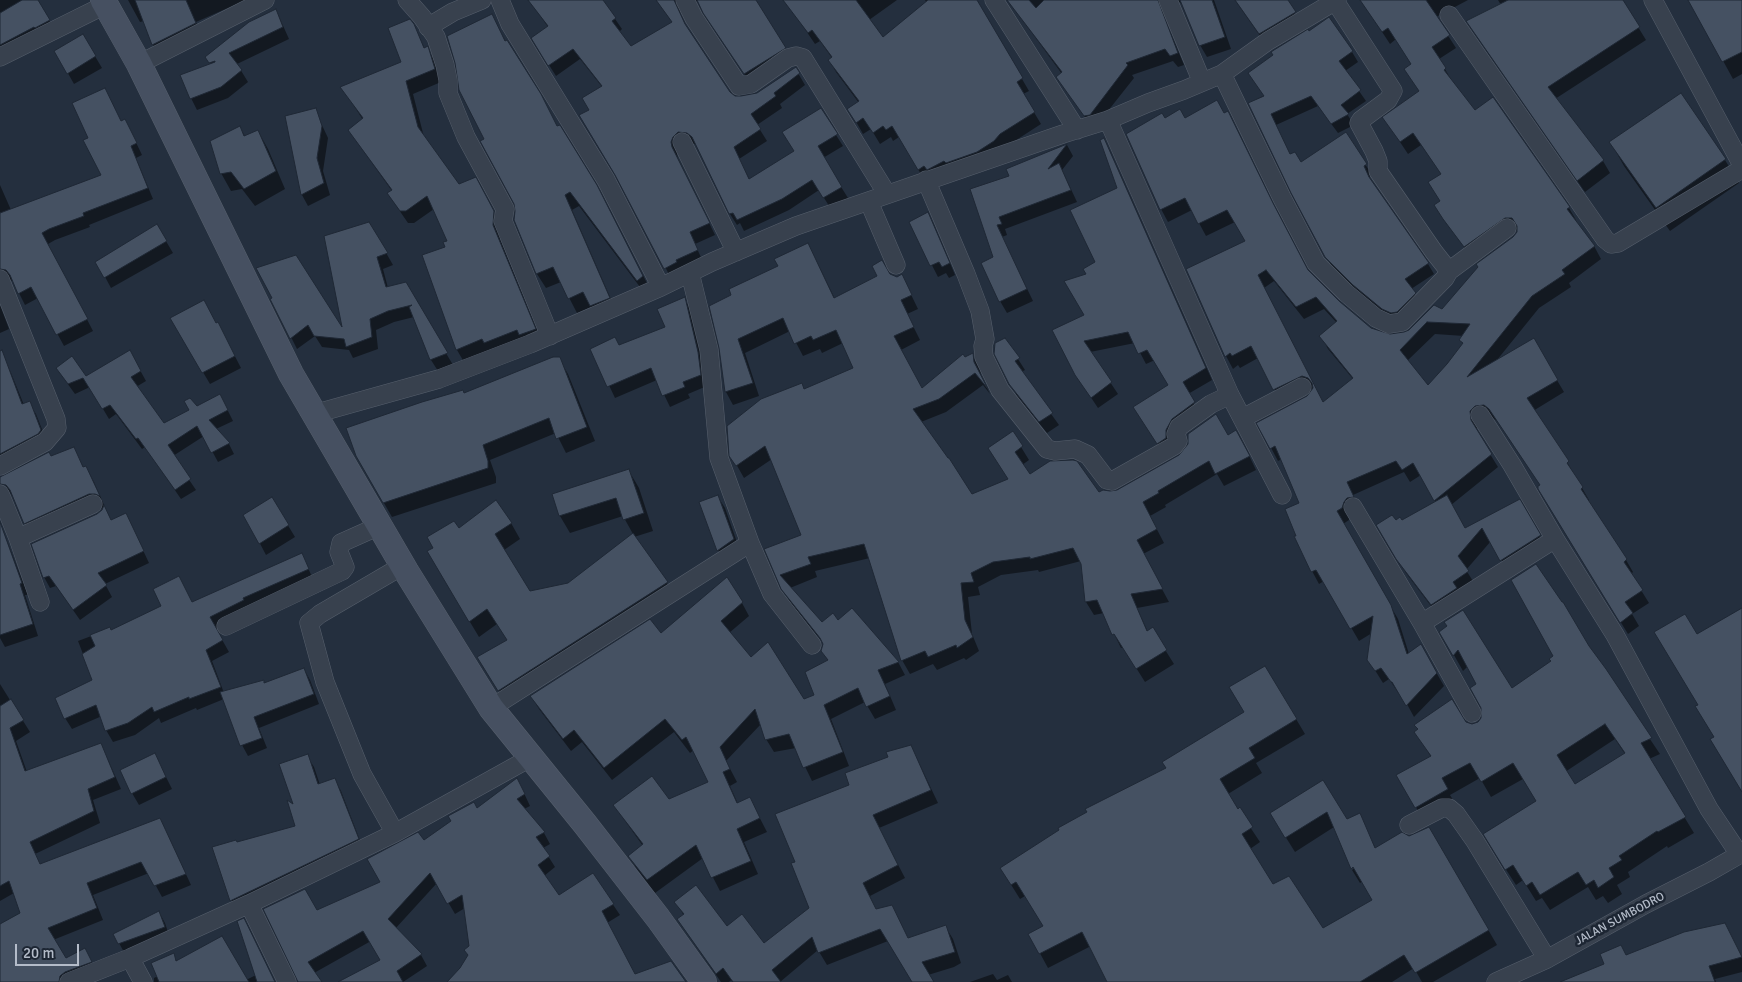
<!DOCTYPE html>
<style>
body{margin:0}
#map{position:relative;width:1742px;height:982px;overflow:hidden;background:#242f3e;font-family:Signika,sans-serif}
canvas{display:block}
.scale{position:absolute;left:15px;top:944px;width:64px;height:22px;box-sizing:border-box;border:2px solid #b4bcc9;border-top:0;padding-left:6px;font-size:15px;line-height:18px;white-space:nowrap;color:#b4bcc9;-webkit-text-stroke:4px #1d2633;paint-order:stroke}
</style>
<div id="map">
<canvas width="1742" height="982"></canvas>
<div class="scale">20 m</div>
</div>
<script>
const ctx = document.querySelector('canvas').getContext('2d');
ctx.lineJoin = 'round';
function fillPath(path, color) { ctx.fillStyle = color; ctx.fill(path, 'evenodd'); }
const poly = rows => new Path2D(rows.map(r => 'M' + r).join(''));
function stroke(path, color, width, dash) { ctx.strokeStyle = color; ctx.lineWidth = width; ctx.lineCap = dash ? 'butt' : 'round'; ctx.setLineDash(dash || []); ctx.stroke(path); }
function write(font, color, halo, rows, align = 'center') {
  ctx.font = font + ' Signika,sans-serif'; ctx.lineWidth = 5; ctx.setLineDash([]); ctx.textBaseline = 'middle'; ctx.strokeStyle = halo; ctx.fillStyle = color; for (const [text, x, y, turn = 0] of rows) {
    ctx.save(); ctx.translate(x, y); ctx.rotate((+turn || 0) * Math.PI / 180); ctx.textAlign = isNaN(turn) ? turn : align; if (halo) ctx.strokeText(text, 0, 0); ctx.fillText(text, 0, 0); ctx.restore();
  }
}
fillPath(poly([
 [0,0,37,0,56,32,6,56,0,47],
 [128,0,246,0,196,22,201,34,159,55,153,45,144,21,140,22],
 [529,0,602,0,622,29,619,32,631,47,673,23,656,0,755,0,791,59,751,85,699,2,692,0,686,2,680,11,681,17,688,30,729,93,734,97,741,98,757,94,795,68,805,85,780,104,782,108,757,125,767,141,739,159,750,180,836,135,843,146,823,158,848,198,831,209,819,190,789,210,744,231,740,223,737,225,730,214,697,146,695,144,684,143,679,148,677,154,678,159,715,235,695,244,703,262,671,279,591,111,603,88,580,59,556,76,539,49,548,27],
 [818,0,897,0,869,20,883,38,927,3,925,0,976,0,1029,91,1023,94,1041,124,1007,146,925,181,899,137,893,141,891,137,880,144,871,129,863,134,849,109,859,103,836,72,829,60,832,58,820,41,815,44,796,16],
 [1008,0,1214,0,1231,49,1207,57,1200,45,1183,5,1178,1,1164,11,1164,17,1184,65,1178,67,1173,61,1132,75,1134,78,1096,126,1092,128,1058,77,1062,74],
 [1235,0,1286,0,1302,25,1267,46],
 [1374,0,1468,0,1436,17,1456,48,1439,59,1452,81,1475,112,1493,99,1569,208,1576,220,1575,221,1594,246,1601,259,1569,283,1571,287,1539,308,1497,360,1533,340,1564,392,1533,411,1567,462,1589,500,1587,501,1626,560,1633,572,1631,574,1649,603,1632,614,1639,626,1628,634,1547,502,1541,486,1498,422,1493,418,1482,418,1477,423,1477,433,1498,467,1451,505,1465,529,1519,501,1548,550,1509,574,1491,541,1466,570,1476,586,1440,618,1406,573,1378,526,1402,521,1436,502,1421,475,1410,482,1404,472,1353,495,1360,509,1350,515,1349,520,1343,524,1398,619,1409,654,1421,646,1444,686,1414,717,1401,693,1399,694,1389,679,1383,683,1368,659,1372,633,1359,641,1324,581,1319,584,1312,571,1300,504,1282,459,1278,461,1258,423,1308,397,1313,390,1310,388,1281,402,1258,358,1240,368,1238,365,1233,369,1226,356,1247,242,1235,222,1206,236,1192,210,1168,222,1161,209,1165,120,1185,120,1279,217,1307,270,1338,302,1369,327,1390,336,1404,334,1442,311,1514,237,1518,230,1513,230,1472,258,1442,217,1442,175,1421,145,1408,154,1384,118,1420,92,1412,64,1396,39,1390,44,1365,6],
 [1274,281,1304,319,1324,309,1337,323,1321,336,1328,349,1353,379,1323,403,1264,288],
 [1435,334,1464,336,1461,340,1463,344,1428,387,1407,361],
 [1498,0,1615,0,1624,4,1646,40,1555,99,1603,161,1610,173,1585,192,1475,34,1501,5],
 [1698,0,1742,0,1742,74,1733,79,1692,4],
 [276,10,289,39,237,64,248,82,228,98,197,110,191,98,211,65,207,57],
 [413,25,425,49,427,48,434,60,441,82,413,94,424,137,459,186,482,191,500,225,500,239,542,342,464,362,457,350,424,255,446,247,449,242,434,209,414,223,408,223,388,194,392,191,357,142,349,130,363,120,342,87,403,63],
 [499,30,557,128,605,201,651,291,646,295,579,206,572,210,617,313,599,320,591,307,577,313,561,282,546,288,537,274,515,220,516,204,486,139],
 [83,36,102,68,74,84,56,52],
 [1352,52,1358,62,1345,71,1366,101,1347,114,1354,125,1338,133,1318,106,1276,125,1291,156,1301,163,1346,134,1372,175,1369,177,1372,184,1428,264,1434,274,1411,289,1421,304,1397,323,1361,296,1332,267,1249,103],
 [1680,95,1725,160,1739,183,1670,231,1624,166,1611,143],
 [315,110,328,138,323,171,330,195,308,206,302,195,287,117],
 [121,122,131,132,142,155,136,158,153,199,89,225,90,227,55,240,48,244,93,331,64,346,38,298,25,305,13,281,9,280,0,282,0,185,11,210,103,176],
 [240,128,245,136,258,131,268,149,285,189,255,206,242,189,231,191,221,173],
 [1104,140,1110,151,1212,380,1188,394,1200,414,1164,454,1141,419,1170,385,1155,360,1146,364,1135,343,1090,352,1118,394,1098,408,1076,375,1085,315,1088,275,1097,262,1118,188],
 [1067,145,1073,156,1062,170,1077,202,1005,229,1007,235,1002,237,1033,301,1007,313,1000,301,994,258,971,190,1010,177,1007,169],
 [928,214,934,225,955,275,949,278,946,273,938,277,910,222],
 [369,223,393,265,383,269,388,288,405,284,453,365,438,371,431,360,414,317,394,322,376,330,378,349,353,358,349,350,322,347,315,336,297,349,272,299,344,333],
 [157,226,173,253,111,288,97,262],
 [815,258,835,299,889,275,897,278,902,276,918,309,907,314,920,340,901,350,922,389,964,358,972,355,980,368,981,376,990,394,983,385,946,412,921,422,972,495,1009,480,997,461,1021,447,1029,460,1022,465,1030,475,1099,494,1118,491,1228,437,1244,445,1256,470,1224,486,1217,474,1165,505,1166,507,1150,516,1164,543,1143,554,1169,602,1137,608,1148,632,1152,629,1174,664,1145,682,1123,647,1121,648,1104,613,1094,615,1086,602,1081,561,1039,572,1038,570,1001,575,978,587,980,595,968,597,972,634,979,651,966,660,964,658,937,670,933,664,910,674,902,660,870,558,815,571,817,577,790,588,822,624,838,622,898,662,905,675,885,684,896,710,875,719,865,702,831,719,849,766,812,781,796,748,774,752,766,739,761,724,726,761,737,782,730,786,738,804,750,799,767,832,744,842,758,874,720,891,703,858,655,893,637,869,629,856,643,846,623,818,615,805,669,800,710,782,694,750,690,753,674,732,612,780,582,742,571,751,539,709,531,696,660,635,742,603,749,616,729,633,751,659,804,701,815,695,828,661,822,650,824,644,790,602,782,588,766,550,803,536,772,459,744,478,731,455,804,390,855,368,843,343,822,353,820,349,803,356,790,331,745,353,759,396,733,405,726,392,721,347],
 [684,299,691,310,704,365,707,386,688,394,690,398,670,407,657,380,615,398,592,349,619,346,667,328],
 [0,305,9,329,0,333],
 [171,318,216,324,224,335,241,368,210,384],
 [130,352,146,381,136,387,163,424,196,407,225,405,233,421,216,429,229,444,234,454,218,462,204,436,173,456,196,490,181,499,145,447,142,449,116,414,109,419,90,387,75,394,57,369,86,377],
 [996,354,1018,359,1025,370,1021,372,1059,425,1047,433,1017,396],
 [559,359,568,374,595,441,566,453,556,433,490,460,496,477,496,483,392,517,357,456,464,394],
 [5,361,11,373,24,405,29,403,36,414,47,442,0,470,0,363],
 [73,448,84,468,86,467,94,482,111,521,126,514,149,563,105,584,112,597,80,620,56,586,50,588,44,577,104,508,97,509,33,538,25,523,16,502,4,483,51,458],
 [629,471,639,488,653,531,634,537,667,583,676,599,508,706,479,658,508,641,497,624,479,637,428,552,458,529,511,523,520,539,504,550,529,592,568,584,633,534,623,516,570,533,560,516,554,495],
 [718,497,725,508,740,551,725,562,718,550,701,503],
 [272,499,295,537,266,555,245,515],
 [0,523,28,595,25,595,38,636,5,647,0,638],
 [302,555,314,581,216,629,229,652,212,661,224,693,265,685,304,669,310,680,319,704,259,728,267,748,248,756,242,745,224,699,197,710,196,708,161,723,159,718,135,735,113,742,106,730,102,716,72,729,65,718,93,680,78,641,110,629,111,632,192,604],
 [1441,632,1512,690,1588,647,1660,754,1649,759,1694,833,1668,848,1667,846,1628,872,1630,877,1617,885,1622,894,1608,903,1603,896,1596,900,1588,887,1550,910,1542,898,1536,901,1523,880,1516,885,1494,851,1537,802,1523,779,1491,797,1480,778,1450,795,1456,805,1425,823,1398,776,1431,757,1416,732,1419,730,1416,726,1466,723,1472,725,1478,723,1484,714,1477,684,1468,666,1463,671],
 [1615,739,1625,754,1574,786,1565,772],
 [1265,667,1305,734,1256,763,1262,773,1228,794,1260,842,1250,849,1273,886,1323,930,1374,900,1363,881,1360,883,1352,870,1359,865,1334,827,1295,852,1280,828,1323,782,1347,820,1359,815,1376,849,1429,828,1497,945,1433,982,1422,982,1414,968,1392,982,1108,982,1091,946,1048,968,1030,935,1045,927,1025,896,1020,899,1010,883,1245,713],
 [0,684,30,732,16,741,27,772,101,744,121,789,93,800,100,823,35,854,40,865,166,831,191,885,162,897,149,873,93,895,103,920,53,940,65,959,91,961,97,973,77,982,0,982,0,925,22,914,14,893,0,901],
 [911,746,938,803,879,828,905,878,870,896,876,910,892,907,908,939,945,926,953,939,961,963,954,967,928,975,928,982,913,982,888,941,827,965,818,950,780,982,733,982,731,980,729,982,721,982,678,920,684,916,676,902,763,945,810,908,796,863,851,786,890,758],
 [307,756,314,767,320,785,335,780,341,791,364,851,238,912,231,900,214,848,297,827,296,807],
 [161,767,172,789,139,805,132,793],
 [523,791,530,806,524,809,544,833,550,844,543,848,555,867,544,876,559,897,593,875,620,915,607,923,636,976,685,982,464,982,471,947,465,908,455,914,437,883,395,929,421,955,427,966,403,982,349,982,382,961,371,941,314,973,321,982,298,982,316,911,382,882,424,842,477,810],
 [159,912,165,923,170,938,125,954,119,943],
 [1731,938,1742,958,1742,972,1715,979,1716,982,1561,982,1627,956],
 [173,954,177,962,246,980,256,975,275,982,154,982,154,978,158,976],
 [993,974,997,980,1008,975,1012,982,970,982]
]), '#0007');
const building = poly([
 [22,0,38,0,50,20,35,28,34,27,0,45,0,13,22,0],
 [135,0,186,0,196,23,152,45,135,0],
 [528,0,603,0,616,18,612,21,631,46,672,22,656,0,674,0,685,24,730,92,735,96,741,96,757,93,796,67,800,73,774,93,776,96,751,114,761,129,734,147,749,179,794,151,782,132,821,108,838,134,818,146,842,187,823,198,812,180,782,199,737,220,733,213,729,214,692,137,687,133,678,132,673,137,671,142,672,147,710,223,690,232,698,250,676,260,677,262,664,269,615,175,579,115,589,110,582,98,602,86,573,49,548,66,531,38,548,26,528,0],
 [697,0,756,0,786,48,744,74,703,13,697,0],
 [783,0,856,0,883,37,928,0,977,0,1023,78,1017,82,1035,112,1000,134,994,141,977,152,946,163,944,161,927,170,924,166,918,170,892,126,886,130,883,126,873,133,863,118,856,123,847,109,859,101,828,60,832,57,812,30,808,33,783,0],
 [1007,0,1029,0,1036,8,1044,0,1158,0,1178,53,1170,56,1165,49,1126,63,1128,65,1090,115,1084,116,1056,77,1062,72,1007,0],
 [1180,0,1212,0,1225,37,1199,46,1180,0],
 [1235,0,1288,0,1296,12,1259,34,1235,0],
 [1360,0,1426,0,1450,35,1432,47,1446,68,1444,70,1475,110,1493,97,1570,207,1567,209,1595,246,1562,270,1565,274,1532,296,1467,377,1534,338,1558,380,1527,398,1569,461,1567,463,1583,487,1581,489,1627,559,1624,562,1643,590,1625,602,1633,613,1620,623,1538,489,1538,486,1540,485,1489,409,1484,405,1475,406,1470,411,1471,420,1492,454,1434,501,1413,463,1402,470,1396,461,1347,482,1354,497,1347,498,1344,502,1342,508,1337,511,1391,605,1407,654,1421,644,1437,673,1406,706,1392,682,1391,682,1381,668,1375,671,1367,660,1373,616,1350,629,1316,570,1311,572,1294,536,1296,536,1285,509,1299,503,1275,446,1270,449,1256,423,1307,396,1313,388,1312,383,1308,378,1302,376,1273,390,1251,346,1232,356,1230,353,1225,357,1186,269,1245,241,1227,210,1198,224,1185,198,1160,210,1126,134,1162,113,1165,118,1180,109,1185,118,1217,100,1224,113,1228,111,1273,203,1308,270,1339,301,1371,328,1390,334,1404,332,1409,330,1434,305,1442,309,1478,267,1476,264,1513,237,1517,232,1517,226,1512,218,1505,218,1464,247,1443,219,1434,205,1440,201,1428,182,1441,174,1413,133,1400,142,1382,117,1419,91,1404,69,1411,64,1388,28,1382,32,1360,0],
 [1266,270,1296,307,1316,297,1337,321,1319,336,1353,378,1323,402,1258,275,1266,270],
 [1427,322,1470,324,1459,340,1463,343,1447,364,1428,385,1400,350,1427,322],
 [1508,0,1623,0,1640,27,1548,87,1604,160,1577,181,1466,21,1508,0],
 [1688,0,1742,0,1742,52,1722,62,1688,0],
 [276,9,283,27,229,53,242,70,221,87,190,99,180,75,215,62,215,61,209,63,205,57,249,22,276,9],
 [492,14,505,41,507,40,541,94,557,126,560,125,597,185,643,276,637,281,570,192,565,195,610,298,590,306,583,292,568,299,553,267,536,274,514,220,515,211,514,204,480,141,484,139,459,90,455,63,447,36,492,14],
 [1329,17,1353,51,1339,61,1361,90,1341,105,1349,114,1331,124,1311,96,1271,114,1290,154,1295,152,1301,162,1346,132,1367,164,1364,166,1369,177,1429,263,1405,279,1416,293,1397,312,1391,313,1382,309,1353,285,1325,257,1291,193,1248,103,1264,96,1248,73,1273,55,1271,52,1274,50,1308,29,1309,31,1329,17],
 [410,19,414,24,424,48,428,46,435,69,406,81,418,127,459,184,476,177,494,211,493,225,536,329,519,335,517,330,484,343,482,339,456,350,422,255,445,247,443,242,447,241,427,196,406,211,400,211,387,193,392,190,348,130,363,118,340,87,401,62,388,28,410,19],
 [83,34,96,56,67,74,54,51,83,34],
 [105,88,121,121,125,119,137,143,131,146,148,188,83,213,84,216,49,229,42,233,88,319,56,335,31,287,18,294,10,275,6,270,0,269,0,213,101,175,83,140,88,138,72,103,105,88],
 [1681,93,1726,159,1656,208,1609,142,1681,93],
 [316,108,322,126,317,158,324,183,301,195,285,116,316,108],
 [240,126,244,136,258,130,276,171,244,189,231,172,220,174,210,141,240,126],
 [1104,138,1206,368,1183,382,1195,402,1172,419,1166,430,1166,438,1157,444,1133,407,1168,385,1147,350,1138,354,1128,332,1084,341,1112,382,1091,398,1075,375,1052,330,1084,315,1064,281,1086,274,1083,269,1095,262,1070,210,1117,188,1100,140,1104,138],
 [1067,144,1048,169,1059,163,1071,190,999,217,1002,224,997,225,1027,289,999,302,981,263,993,257,970,189,1009,176,1006,169,1067,144],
 [928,212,950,263,942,267,939,262,930,266,909,222,928,212],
 [369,222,388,253,377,257,386,287,406,282,448,353,430,360,409,307,412,305,388,311,370,319,372,337,346,347,344,339,314,336,308,325,290,339,270,299,272,298,256,268,296,255,342,327,324,236,369,222],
 [157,224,167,241,104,278,95,262,157,224],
 [808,243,834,298,877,276,872,266,882,260,890,274,897,277,902,274,912,295,901,300,914,327,894,336,922,388,963,354,965,357,973,353,974,362,988,389,975,373,939,399,913,409,948,458,949,458,972,494,1008,479,988,448,1013,431,1023,446,1015,452,1030,474,1050,461,1073,460,1077,461,1099,492,1103,490,1110,491,1117,490,1179,455,1188,444,1188,434,1216,414,1228,435,1236,430,1250,456,1215,474,1209,461,1158,491,1159,493,1143,502,1157,529,1137,540,1163,589,1131,594,1147,631,1153,627,1167,650,1136,669,1114,634,1112,635,1097,600,1085,602,1081,564,1073,548,1030,559,1030,557,993,562,971,573,974,582,961,583,965,620,973,637,957,648,956,645,928,657,925,651,901,661,864,544,808,557,811,564,780,575,822,622,833,613,838,620,852,608,899,662,878,670,890,696,866,707,858,688,824,705,843,752,803,768,789,734,765,740,755,709,720,747,730,769,723,772,737,803,750,797,760,818,737,829,751,861,711,878,696,845,647,880,628,856,643,844,613,805,652,776,669,799,708,782,686,737,682,740,665,719,604,768,574,730,563,739,530,696,650,619,661,633,727,577,743,602,721,621,751,657,768,642,804,699,814,695,805,672,828,660,821,651,823,644,820,638,781,589,764,549,801,535,765,446,736,466,729,456,727,426,761,399,802,383,804,389,853,368,836,330,813,340,811,336,794,344,783,318,738,339,753,383,725,392,719,348,709,306,731,295,729,289,778,266,774,259,808,243],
 [685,297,698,352,701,375,683,382,685,387,662,396,651,368,607,387,590,349,615,337,619,345,665,327,657,309,685,297],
 [204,300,216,323,218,322,235,356,202,373,170,318,204,300],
 [1005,338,1020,358,1015,361,1053,413,1039,422,1009,384,994,354,995,343,1005,338],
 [2,350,22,404,30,401,41,430,38,434,0,454,0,351,2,350],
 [130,350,141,371,131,377,164,423,189,410,184,401,190,398,197,406,220,394,228,410,209,420,230,443,211,453,197,426,168,445,191,479,175,490,138,438,136,439,110,405,102,409,83,378,68,384,56,368,72,356,86,376,130,350],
 [553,357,560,357,587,427,556,439,549,418,483,445,488,461,488,468,383,503,356,456,346,428,422,402,463,390,464,393,553,357],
 [74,447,83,467,86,466,100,496,95,494,89,494,24,524,10,490,6,485,0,484,0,477,49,452,51,456,74,447],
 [629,469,644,513,623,520,616,498,559,516,552,494,629,469],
 [718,495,734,539,717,551,699,502,718,495],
 [1447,495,1465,528,1520,499,1541,535,1500,561,1482,528,1458,556,1469,571,1453,582,1457,588,1431,605,1396,559,1376,525,1392,515,1396,520,1400,517,1402,520,1447,495],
 [272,497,289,525,259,544,243,515,272,497],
 [496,500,512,523,495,534,530,591,568,583,633,533,668,582,498,691,477,657,507,640,487,609,469,622,427,551,433,548,427,537,454,521,459,528,496,500],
 [104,505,111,520,126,513,144,551,98,573,107,585,73,610,49,576,43,578,31,544,97,514,102,510,104,505],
 [0,522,22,583,20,584,33,624,0,635,0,522],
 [302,553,309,569,243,598,244,600,210,617,223,640,206,650,221,687,189,699,189,697,154,712,152,707,128,723,105,731,96,705,64,719,55,698,92,680,82,654,95,646,90,635,110,627,111,630,161,606,153,589,179,576,192,602,302,553],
 [1536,564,1562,602,1563,602,1589,646,1606,669,1652,738,1641,743,1686,817,1658,832,1657,831,1619,856,1622,860,1609,868,1614,877,1598,888,1594,880,1586,885,1578,872,1540,895,1532,882,1526,886,1513,865,1505,870,1483,834,1536,801,1513,763,1481,782,1470,763,1442,778,1448,789,1415,808,1396,775,1431,756,1414,732,1418,729,1414,725,1452,699,1466,722,1472,724,1478,722,1481,718,1481,708,1470,688,1476,684,1458,650,1453,656,1439,632,1447,626,1444,622,1463,610,1512,688,1551,661,1549,659,1553,656,1511,580,1536,564],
 [1605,724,1625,753,1575,784,1557,755,1605,724],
 [1742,608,1742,792,1710,739,1714,737,1695,706,1698,705,1654,632,1685,614,1697,634,1742,608],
 [1265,666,1297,719,1249,748,1255,758,1220,779,1238,809,1240,807,1253,827,1242,834,1273,884,1289,876,1323,928,1372,900,1353,867,1351,869,1327,812,1285,838,1270,813,1323,780,1347,819,1360,813,1375,848,1402,832,1409,836,1429,827,1489,930,1415,973,1404,955,1360,982,1107,982,1082,932,1039,954,1028,934,1043,926,1016,882,1011,885,1000,868,1059,830,1058,828,1087,812,1085,809,1166,768,1162,762,1244,712,1229,687,1265,666],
 [304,668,314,694,254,717,262,738,240,746,220,692,264,680,264,683,304,668],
 [11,699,24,720,10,728,25,771,101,743,115,777,88,789,94,811,30,842,40,864,160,818,186,874,154,886,141,862,87,883,97,908,48,928,66,958,85,948,92,962,65,972,60,976,59,982,0,982,0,924,20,913,9,881,0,886,0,706,11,699],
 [911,745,931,790,873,815,898,865,863,883,876,909,892,905,908,938,946,925,955,952,922,962,934,982,912,982,880,929,818,953,812,937,772,970,781,982,733,982,723,968,716,974,677,919,684,914,674,902,696,885,727,926,742,914,764,943,809,908,791,863,795,862,775,814,849,785,845,773,888,757,886,752,911,745],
 [155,753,166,777,131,794,120,770,155,753],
 [308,754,318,784,335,778,359,839,230,901,212,847,236,840,237,842,295,826,287,800,293,804,279,764,308,754],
 [517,778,525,794,517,799,545,832,536,837,550,856,538,865,559,895,593,873,614,904,602,911,635,974,671,961,686,982,447,982,460,968,468,955,464,950,469,946,462,895,447,904,430,873,388,919,422,954,397,971,403,982,338,982,380,960,363,931,308,962,322,982,298,982,263,909,305,889,317,910,380,882,367,859,418,832,424,840,451,821,448,816,474,802,477,808,517,778],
 [159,911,165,927,118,944,113,934,159,911],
 [244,918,275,982,257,982,237,921,244,918],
 [1725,923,1742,957,1709,966,1715,982,1560,982,1604,964,1600,954,1621,945,1626,955,1684,932,1725,923],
 [222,936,249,982,159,982,151,963,174,953,176,961,222,936]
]);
fillPath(building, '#455162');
stroke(building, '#1f2835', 1);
const minor = poly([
 [407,0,422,17,436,37,445,65,448,80,448,93,466,137,505,209,503,221,550,336],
 [500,0,510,24,606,180,661,287],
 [685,0,694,18,739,86,751,84,788,58,796,56,803,58,887,194],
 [994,0,1077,130],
 [1168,0,1202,82],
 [1653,0,1742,165],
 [1335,1,1393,91,1388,100,1361,120,1359,123,1374,151,1378,161,1378,171,1434,252,1449,271],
 [1449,15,1605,239,1611,244,1618,243,1742,169],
 [428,27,453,12,482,0],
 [0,57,105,5],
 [139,64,265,0],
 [1222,74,1282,198,1316,263,1346,293,1376,318,1389,324,1402,322,1445,278,1449,271,1507,228],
 [1108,120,1230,395,1282,495],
 [682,142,736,252],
 [926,180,966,274,980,311,985,339,983,346,984,357,1000,390,1047,449,1055,451,1075,449,1088,455,1107,480,1112,481,1174,446,1178,441,1176,434,1179,427,1211,404,1230,395],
 [869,202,896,265],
 [690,273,709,350,719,458,750,543,772,594,812,645],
 [0,279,56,419,57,428,45,442,0,466],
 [314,414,439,379,530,344,661,287,712,262,796,226,1063,134,1108,120,1148,103,1184,90,1222,74,1268,41,1337,0],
 [1480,415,1512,465,1555,539,1615,635,1709,809,1739,854],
 [1243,418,1302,387],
 [0,494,18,538,40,602],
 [1353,507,1422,623,1472,713],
 [18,538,93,504],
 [1422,623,1555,539],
 [226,626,342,571,345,567,339,552,341,543,379,526],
 [491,708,750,543],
 [1409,825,1442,808,1449,808,1456,814,1475,841,1547,959],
 [395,833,362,774,325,682,309,623,320,614,402,566],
 [249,904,287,982],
 [130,958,143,982],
 [69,982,130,958,249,904,395,833,530,758],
 [1496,982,1547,959,1646,904,1709,872,1742,853]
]);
const secondary = poly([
 [103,0,139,64,291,374,406,571,491,708,585,824,658,918,704,982]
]);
stroke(minor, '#565f6c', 19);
stroke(secondary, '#565f6c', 26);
stroke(minor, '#38414e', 18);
stroke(secondary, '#465061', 25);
write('12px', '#b4bcc9', '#1d2633', [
 ["JALAN SUMBODRO",1620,919,-28]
]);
</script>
